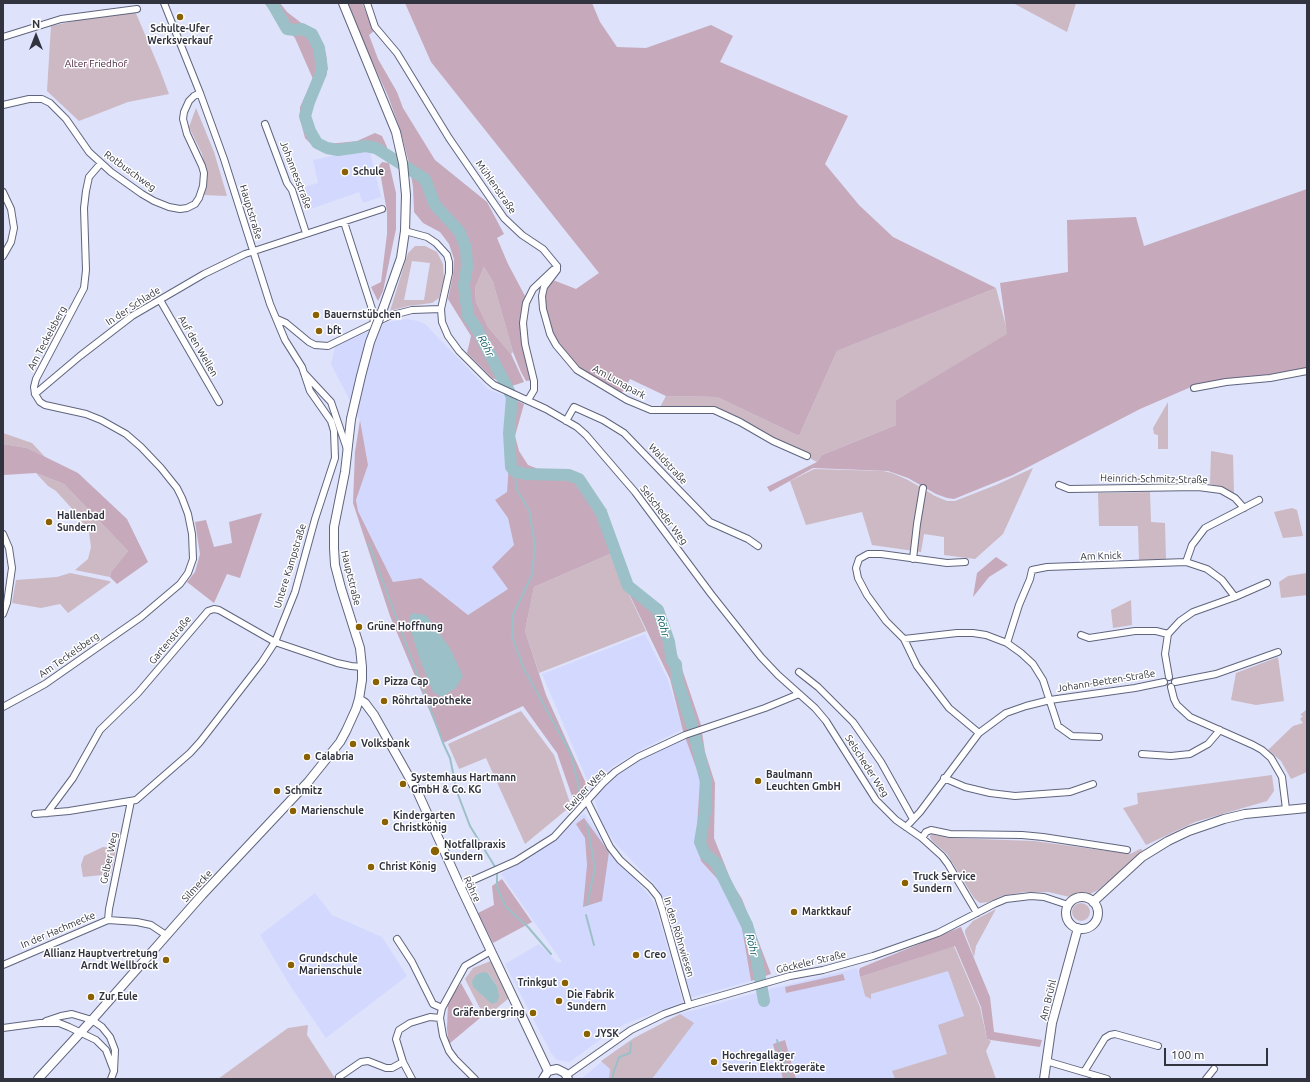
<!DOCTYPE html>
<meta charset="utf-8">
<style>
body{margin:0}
#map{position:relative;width:1310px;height:1082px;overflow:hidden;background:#dee2fa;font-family:Ubuntu,sans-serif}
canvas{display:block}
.frame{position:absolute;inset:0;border:4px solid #31333f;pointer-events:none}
.north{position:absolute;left:16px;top:16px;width:40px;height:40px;-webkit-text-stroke:3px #fff;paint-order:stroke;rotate:0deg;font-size:11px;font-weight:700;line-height:16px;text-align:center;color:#31333f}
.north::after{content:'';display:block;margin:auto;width:14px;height:18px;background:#31333f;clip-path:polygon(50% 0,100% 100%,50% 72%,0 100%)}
.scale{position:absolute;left:1164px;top:1048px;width:104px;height:18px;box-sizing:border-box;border:2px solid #31333f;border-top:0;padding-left:5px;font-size:12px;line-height:14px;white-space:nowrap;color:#31333f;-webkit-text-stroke:3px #fff;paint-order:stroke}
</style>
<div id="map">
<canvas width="1310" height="1082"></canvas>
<div class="frame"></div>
<div class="north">N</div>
<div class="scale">100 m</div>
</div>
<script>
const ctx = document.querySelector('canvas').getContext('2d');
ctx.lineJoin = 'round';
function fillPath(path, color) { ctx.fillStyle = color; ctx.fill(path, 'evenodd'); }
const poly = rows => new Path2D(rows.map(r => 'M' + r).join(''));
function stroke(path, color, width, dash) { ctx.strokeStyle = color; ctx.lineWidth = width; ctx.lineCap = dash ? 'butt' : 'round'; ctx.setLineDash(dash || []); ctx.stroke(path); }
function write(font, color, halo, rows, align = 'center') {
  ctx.font = font + ' Ubuntu,sans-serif'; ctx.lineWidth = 3; ctx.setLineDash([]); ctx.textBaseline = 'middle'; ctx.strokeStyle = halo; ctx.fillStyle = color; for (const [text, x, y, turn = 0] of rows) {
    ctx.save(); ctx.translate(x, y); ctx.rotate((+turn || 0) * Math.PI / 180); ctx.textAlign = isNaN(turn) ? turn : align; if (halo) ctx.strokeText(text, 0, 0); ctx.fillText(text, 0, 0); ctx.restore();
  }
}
fillPath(poly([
 [369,148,381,197,363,203,359,192,308,210,301,188,318,183,313,160],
 [407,319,418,321,425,324,489,390,509,397,509,464,507,492,495,500,508,518,514,545,508,589,468,615,421,578,393,582,358,511,356,500,368,465,360,420,331,364,335,347,388,322],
 [645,634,668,680,683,729,646,747,613,766,590,787,542,674],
 [686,738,700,779,696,842,701,861,731,894,741,923,751,981,690,998,670,911,656,886,615,843,600,821,594,796,618,772,653,753],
 [584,813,617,860,648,894,655,904,683,1002,625,1024,601,1039,570,1062,557,1060,551,1053,505,964,539,944,558,963,562,962,501,874,551,843],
 [315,893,332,915,382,937,407,976,326,1038,291,987,260,935],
 [857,968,865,996,948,970,964,1017,947,1054,893,1071,895,1079,581,1079,616,1050,634,1038,680,1014,774,988]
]), '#d3d9fe');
fillPath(poly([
 [1013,3,1076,3,1067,32],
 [135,11,160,70,169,94,128,102,79,121,47,91,51,26,106,14],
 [196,108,214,152,227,196,204,195,207,179,202,154,189,127],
 [415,246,425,246,437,252,443,264,444,279,439,298,432,303,408,306,390,311,408,253],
 [412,261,430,263,424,300,404,300],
 [484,267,493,282,513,352,511,354,488,327,476,302,475,288],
 [996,288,1008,334,896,400,896,425,822,455,817,462,716,409,659,409,666,396,717,397,799,436,837,351],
 [1168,402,1168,449,1158,449,1158,435,1154,434,1153,428],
 [3,433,32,443,45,457,27,448,3,444],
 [1211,451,1233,455,1234,495,1221,487,1210,484],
 [1033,468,1003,534,975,559,944,555,944,537,924,534,921,552,872,545,862,512,806,525,790,481,814,469,883,471,892,473,908,480,935,496,947,501,955,501,996,485],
 [36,473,64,484,128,551,111,572,110,577,75,570,88,559,91,547,89,532,75,512,56,491,48,486],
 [1150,492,1151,522,1165,523,1166,560,1139,561,1138,526,1099,526,1098,493],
 [1292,508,1297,510,1303,536,1283,538,1274,512],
 [610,554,646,631,539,673,525,631,534,587],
 [70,573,109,581,111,582,68,613,60,604,41,608,12,603,16,580,57,577],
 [1307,573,1307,595,1281,598,1279,582,1288,576],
 [1131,600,1132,625,1113,628,1111,610],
 [1278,657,1284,701,1256,705,1231,700,1236,673],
 [1307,709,1307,772,1291,779,1281,761,1268,750,1293,726,1303,723,1300,719,1303,716,1300,715],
 [521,711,554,755,571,806,525,844,486,758,459,769,448,744],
 [1272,775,1274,791,1267,801,1195,822,1146,845,1123,808,1138,804,1137,793],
 [931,834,949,838,1034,841,1130,854,1140,849,1143,850,1115,876,1098,890,1090,894,1079,894,1070,897,1048,892,1024,892,1002,896,988,902,980,903,974,898,947,854,932,841,930,837],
 [103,847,115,848,116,849,111,874,83,877,81,865,84,856],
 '1072 912a9 9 0 1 1 18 0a9 9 0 1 1-18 0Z',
 [996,909,976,946,974,957,965,933,965,930,973,921],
 [954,946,980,1007,987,1039,991,1041,986,1051,996,1079,895,1079,892,1071,947,1054,938,1025,964,1016,948,971,871,994,871,999,865,996,860,977],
 [491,961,509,998,485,1018,465,979,473,968],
 [488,973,497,986,481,993,473,987],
 [680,1014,694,1023,652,1079,609,1079,610,1069,601,1061,634,1038],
 [308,1025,307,1035,335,1078,335,1079,218,1079,288,1028]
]), '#ccb9c4');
fillPath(poly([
 [264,3,280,3,287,12,317,35,326,54,328,69,311,109,310,123,316,136,328,144,357,141,375,133,382,136,387,147,386,152,375,146,365,144,329,153,315,148,305,138,300,119,300,107,313,79,295,38],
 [348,3,362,3,374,31,369,35,378,59,397,92,403,108,435,160,487,202,504,234,497,238,508,264,525,296,521,324,533,380,526,381,521,372,513,352,493,282,484,267,475,288,476,302,488,327,511,354,524,382,512,386,492,378,467,353,471,336,448,299,453,275,454,259,449,244,440,232,423,223,414,212,413,187,409,163,400,129,388,96,359,33],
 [405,3,592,3,600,22,617,47,646,48,711,25,733,36,720,62,848,116,825,164,859,205,893,237,996,288,837,351,799,436,717,397,666,396,630,379,621,394,581,370,567,354,552,333,545,307,546,289,553,280,576,289,599,273,431,62],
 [382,162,389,163,396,193,396,229,383,291,378,301,371,287,381,282,387,234,387,212,379,166],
 [1307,189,1307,368,1270,376,1223,381,1191,387,1140,409,1013,475,954,499,947,498,936,494,908,478,888,471,813,468,770,492,767,487,817,462,822,455,896,425,896,400,1007,334,1000,283,1068,272,1067,220,1136,217,1144,246],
 [509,397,524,404,515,436,519,451,528,465,546,472,575,479,607,510,604,515,631,583,661,607,701,725,705,752,715,783,714,838,732,883,742,899,771,974,751,981,741,923,731,894,701,861,696,842,700,779,683,731,670,679,610,554,534,587,525,631,546,695,588,788,574,802,557,753,523,706,443,743,390,616,353,503,355,452,360,420,368,465,356,500,358,511,393,582,421,578,468,615,508,589,492,567,514,545,508,518,495,500,507,492,509,464],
 [3,444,27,448,78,473,127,519,148,562,117,584,110,577,111,572,128,551,64,484,36,473,3,475],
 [262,513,240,578,227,574,214,603,187,582,195,572,200,554,195,522,206,520,214,547,232,543,229,522],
 [996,557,1008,565,989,577,973,597,977,573],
 [584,818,609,852,602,901,583,907,587,865,585,838,576,824],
 [502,879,532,922,493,943,478,913,494,905,492,886],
 [961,927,990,997,994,1032,1042,1040,1040,1047,991,1040,987,1039,981,1007,955,946,860,977,859,971,860,968],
 [843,974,845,980,786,993,785,987],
 [461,983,480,1018,449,1044,447,1029,448,1002],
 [785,1040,796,1079,783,1079,773,1044]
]), '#c6a9ba');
fillPath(poly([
 [411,613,426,615,450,648,463,676,456,688,442,697,433,692,419,657,409,625],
 [483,972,488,973,497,986,499,996,497,1002,492,1004,473,987,472,981,476,975]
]), '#9cc0c8');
stroke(poly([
 [514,471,517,490,529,510,535,546,532,575,513,615,512,636,523,667,571,754,581,797],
 [369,544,443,743,450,758,457,792,470,826,497,870,497,888,506,907,528,927,551,954],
 [587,905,595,868,587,824],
 [586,915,594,945],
 [777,1040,789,1079],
 [613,1079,613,1074,619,1057,630,1053,631,1043]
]), '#9cc0c8', 2);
stroke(poly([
 [272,3,287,29,295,30,302,29,312,34,319,48,321,62,321,73,309,102,305,116,310,131,317,143,327,148,338,150,366,146,376,148,425,179,435,205,459,231,466,248,467,267,464,285,468,316,477,329,512,397,509,433,511,467,514,471,525,474,569,475,579,479,601,512,628,586,658,610,669,642,672,661,676,664,677,679,692,726],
 [695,737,706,782,705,812,700,842,705,854,716,863,747,925,756,956,764,1001]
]), '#9cc0c8', 12);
const street = poly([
 [367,3,375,27,397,53,449,138,504,218,522,235,543,249,557,266],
 [3,37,61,19,137,9],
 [3,105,29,99,42,99,50,103,66,119,89,152,111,172,142,194,154,201,169,207,180,209,187,208,195,204,199,198,203,186,204,173,202,166,187,134,183,119,184,112,189,101,194,96,200,93],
 [265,124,287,183,292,190,306,233],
 [3,192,11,209,14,228,11,242,3,256],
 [344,222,372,309,374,323],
 [405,231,427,237,436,243,447,255,449,262,449,273,441,309,442,322,448,336,459,351,488,380,494,385,546,409,577,427,586,435,635,492,711,594,761,657,778,675,815,708,826,721,876,800,896,820,922,838,942,856,948,864,977,913],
 [557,266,557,270,544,287,542,296,543,309,550,334,556,345,577,370,627,400,651,410,714,410,740,422,773,441,807,456],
 [160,300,219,402],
 [277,319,286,323,309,342,315,345,328,346,389,316,412,310,441,309],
 [304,373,331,402,347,449],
 [1194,388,1226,382,1270,378,1307,371],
 [35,394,80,356,132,316,204,274,245,254,382,209],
 [528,400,534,390,534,381,525,344,523,323,526,303,533,289,553,270],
 [566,421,574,407,603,420,624,433,676,487,710,522,748,539,758,546],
 [1059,485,1069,489,1198,487,1221,490,1235,498,1244,508],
 [3,534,9,548,12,568,7,603,3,614],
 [913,559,917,524,923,488],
 [965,562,947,563,881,554,868,554,859,559,856,568,858,578,867,595,886,621,904,639,917,666,949,708,979,733],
 [1186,562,1192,545,1205,528,1259,500],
 [1081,635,1089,638,1135,631,1156,631,1168,634],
 [904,639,957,633,973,633,986,635,1007,643,1021,653,1033,664,1043,680,1058,726,1072,736,1099,737],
 [1007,643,1019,605,1030,579,1032,570,1047,567,1186,562,1207,569,1222,580,1235,597],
 [799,672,818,687,853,722,881,762,913,819],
 [1169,677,1165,654,1168,634,1180,621,1193,612,1235,597,1267,583],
 [1175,682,1216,674,1278,652],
 [1171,687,1174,699,1177,705,1190,717,1253,745,1262,750,1271,758,1282,777,1286,809],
 [3,707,45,684,141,617,180,584,188,573,193,559,192,534,188,514,182,498,177,488,161,468,141,447,126,434,101,420,86,414,45,405,40,402,35,394,34,387,36,379,84,288,86,270,84,208,86,191,89,177,101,163],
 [1142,754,1171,756,1190,754,1208,744,1220,730],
 [944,778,965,787,990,793,1015,796,1070,792,1093,784],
 [587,801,610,847,620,860,650,887,658,897,662,909,689,1005],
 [47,813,73,778,100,730,138,693,208,611,214,609,219,610,275,642,337,663,351,666,362,667],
 [35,814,69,811,136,800,190,753,200,742,262,662,275,642,295,592,315,519,335,458,334,431,331,421,310,391,302,367,285,340,270,304,224,159,200,93,164,3],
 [906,827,920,812,979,733,1006,713,1026,706,1050,700,1135,688,1164,682],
 [922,838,926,832,931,830,950,834,1022,835,1043,837,1127,850],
 [460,886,516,861,554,837,603,783,615,772,638,757,685,735,765,708,799,694],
 [108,920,109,909,131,801],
 [397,939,412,962,433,1004,442,1008],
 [3,965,108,920,137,922,151,925,166,935],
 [46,1021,61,1016,72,1014,92,1020,102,1027,110,1037,115,1050,114,1071,111,1079],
 [3,1028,40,1023,59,1023,69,1027,96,1040,106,1050,114,1071],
 [1046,1061,1107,1079],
 [1084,1072,1105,1038,1110,1035,1115,1034,1158,1046],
 [567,1075,631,1030,664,1014,689,1005,790,976,823,970,873,956,938,933,994,904,1006,899,1031,896,1044,897,1068,905],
 [339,1077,361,1062,368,1061,386,1068,392,1068,403,1062],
 [412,1079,403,1062,396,1039,399,1030,410,1023,430,1017,440,1018],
 [475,1079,455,1059,449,1051,443,1036,440,1018,442,1008,465,966,491,951],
 [1206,1079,1214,1069]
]);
const secondary = poly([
 [343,3,396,132,403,163,406,195,405,231,401,258,384,306],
 [359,699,365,703,374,715,418,793,460,886,548,1071],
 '1066 913a16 16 0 1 1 32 0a16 16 0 1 1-32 0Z',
 [1093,902,1142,857,1168,841,1189,831,1224,819,1245,814,1307,808],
 [38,1079,92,1020,202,895,308,782,340,742,346,731,356,709,359,699,362,680,362,667,360,648,341,588,335,565,334,548,334,527,345,472,351,419],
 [543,1079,548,1071,557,1069,565,1073,568,1079],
 [1044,1079,1052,1023,1078,928]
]);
stroke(street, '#60657e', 8);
stroke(secondary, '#60657e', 10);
stroke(street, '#fff', 6);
stroke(secondary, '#fff', 8);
const secondaryBridge = poly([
 [351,419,361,376,370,342,384,306]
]);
stroke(secondaryBridge, '#60657e', 10, []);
stroke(secondaryBridge, '#fff', 8);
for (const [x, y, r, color] of [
 [180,17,4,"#8a6100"],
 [345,172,4,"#8a6100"],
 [316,315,4,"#8a6100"],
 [319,331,4,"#8a6100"],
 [49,522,4,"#8a6100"],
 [359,627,4,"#8a6100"],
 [376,682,4,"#8a6100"],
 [384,701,4,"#8a6100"],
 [353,744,4,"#8a6100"],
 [307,757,4,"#8a6100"],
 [758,781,4,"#8a6100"],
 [403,784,4,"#8a6100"],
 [277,791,4,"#8a6100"],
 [293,811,4,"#8a6100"],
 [385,822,4,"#8a6100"],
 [435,851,5,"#8a6100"],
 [371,867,4,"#8a6100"],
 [905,883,4,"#8a6100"],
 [794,912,4,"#8a6100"],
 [636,955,4,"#8a6100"],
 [166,960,4,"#8a6100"],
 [291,965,4,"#8a6100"],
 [565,983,4,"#8a6100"],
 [91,997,4,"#8a6100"],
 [559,1001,4,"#8a6100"],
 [533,1013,4,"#8a6100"],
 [587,1034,4,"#8a6100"],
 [714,1062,4,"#8a6100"]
]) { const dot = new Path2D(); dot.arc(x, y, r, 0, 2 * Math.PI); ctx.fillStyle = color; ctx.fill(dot); stroke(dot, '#fff', 1.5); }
write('bold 10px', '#31333f', '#fff', [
 ["Schulte-Ufer",180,29,"center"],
 ["Werksverkauf",180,41,"center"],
 ["Schule",353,172],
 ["Bauernstübchen",324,315],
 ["bft",327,331],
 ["Hallenbad",57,516],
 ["Sundern",57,528],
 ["Grüne Hoffnung",367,627],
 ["Pizza Cap",384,682],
 ["Röhrtalapotheke",392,701],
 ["Volksbank",361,744],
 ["Calabria",315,757],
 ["Baulmann",766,775],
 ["Leuchten GmbH",766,787],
 ["Systemhaus Hartmann",411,778],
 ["GmbH & Co. KG",411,790],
 ["Schmitz",285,791],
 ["Marienschule",301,811],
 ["Kindergarten",393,816],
 ["Christkönig",393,828],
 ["Notfallpraxis",444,845],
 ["Sundern",444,857],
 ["Christ König",379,867],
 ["Truck Service",913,877],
 ["Sundern",913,889],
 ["Marktkauf",802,912],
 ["Allianz Hauptvertretung",158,954,"right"],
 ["Arndt Wellbrock",158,966,"right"],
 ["Creo",644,955],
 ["Grundschule",299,959],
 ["Marienschule",299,971],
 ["Trinkgut",557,983,"right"],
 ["Die Fabrik",567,995],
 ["Sundern",567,1007],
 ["Zur Eule",99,997],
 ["Gräfenbergring",525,1013,"right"],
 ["JYSK",595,1034],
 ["Hochregallager",722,1056],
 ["Severin Elektrogeräte",722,1068]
], 'left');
write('10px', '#4c243e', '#fff', [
 ["Alter Friedhof",96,64]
]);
write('10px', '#31333f', '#fff', [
 ["Rotbuschweg",130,171,36],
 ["Johannesstraße",296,175,69],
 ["Mühlenstraße",496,187,55],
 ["Hauptstraße",251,212,73],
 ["In der Schlade",133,306,-33],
 ["Am Teckelsberg",47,338,-62],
 ["Auf den Wellen",198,346,60],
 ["Am Lunapark",619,382,29],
 ["Waldstraße",668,464,47],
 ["Heinrich-Schmitz-Straße",1154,479,1],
 ["Selscheder Weg",664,515,53],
 ["Am Knick",1101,556,-2],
 ["Untere Kampstraße",290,566,-73],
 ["Hauptstraße",351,578,76],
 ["Gartenstraße",170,640,-50],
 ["Am Teckelsberg",69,655,-35],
 ["Johann-Betten-Straße",1106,681,-9],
 ["Selscheder Weg",867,766,57],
 ["Ewiger Weg",585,790,-47],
 ["Gelber Weg",109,858,-78],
 ["Silmecke",197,886,-47],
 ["Röhre",472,889,65],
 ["In der Hachmecke",58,930,-23],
 ["In den Röhrwiesen",679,937,73],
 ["Göckeler Straße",811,962,-13],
 ["Am Brühl",1048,1000,-76]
]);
write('italic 11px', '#075663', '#fff', [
 ["Röhr",486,346,63],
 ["Röhr",663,626,74],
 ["Röhr",752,945,77]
]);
</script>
